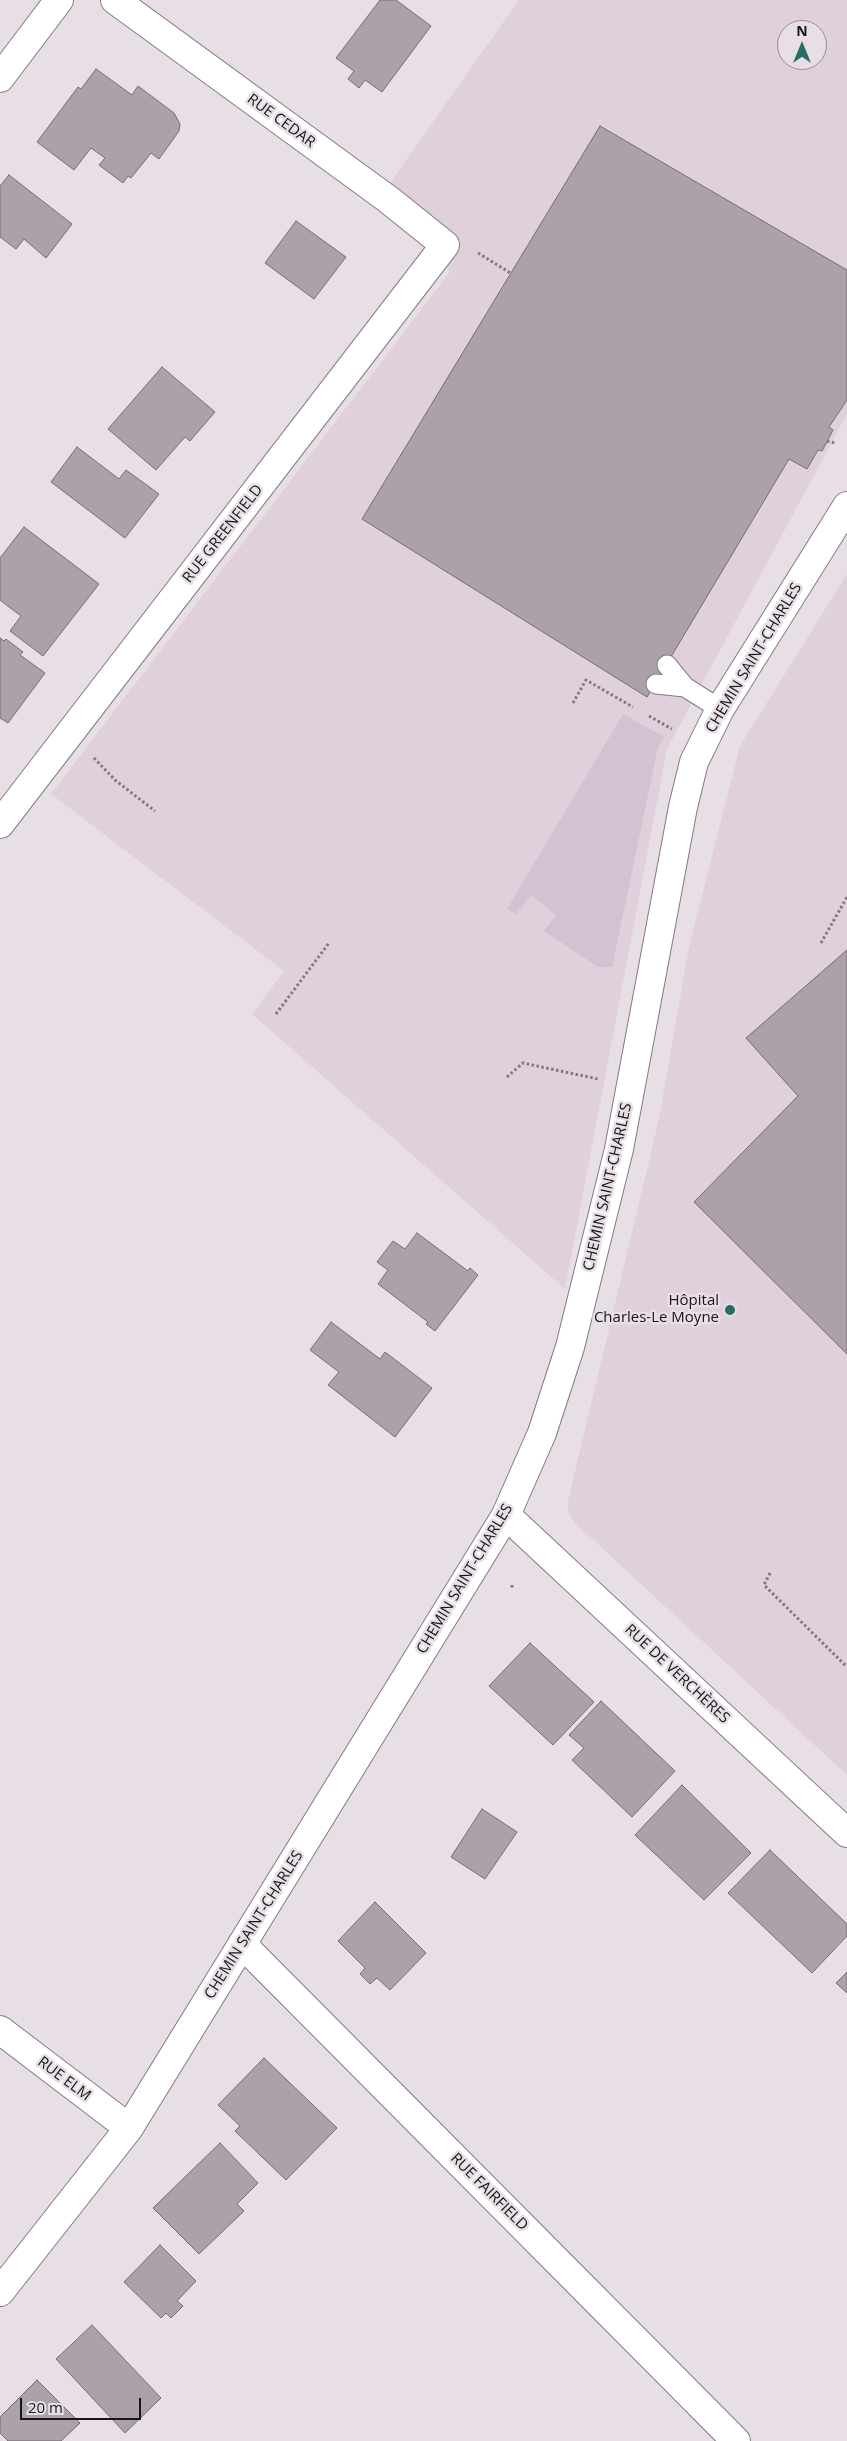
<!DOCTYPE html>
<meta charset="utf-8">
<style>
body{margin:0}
#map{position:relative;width:847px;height:2441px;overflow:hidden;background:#e7dee6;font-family:"Open Sans",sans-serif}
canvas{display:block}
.north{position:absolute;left:777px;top:20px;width:50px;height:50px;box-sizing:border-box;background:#e7dee6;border:1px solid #948e94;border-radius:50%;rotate:0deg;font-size:14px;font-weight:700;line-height:20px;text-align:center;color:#181518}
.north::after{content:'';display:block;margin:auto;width:18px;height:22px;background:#266d63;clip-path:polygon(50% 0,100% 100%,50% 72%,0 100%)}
.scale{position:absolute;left:20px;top:2398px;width:121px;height:22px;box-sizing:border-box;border:2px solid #181518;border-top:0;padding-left:6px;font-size:15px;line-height:18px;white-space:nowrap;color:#181518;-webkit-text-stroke:4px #e7dee6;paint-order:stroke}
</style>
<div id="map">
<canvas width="847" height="2441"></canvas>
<div class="north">N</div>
<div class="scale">20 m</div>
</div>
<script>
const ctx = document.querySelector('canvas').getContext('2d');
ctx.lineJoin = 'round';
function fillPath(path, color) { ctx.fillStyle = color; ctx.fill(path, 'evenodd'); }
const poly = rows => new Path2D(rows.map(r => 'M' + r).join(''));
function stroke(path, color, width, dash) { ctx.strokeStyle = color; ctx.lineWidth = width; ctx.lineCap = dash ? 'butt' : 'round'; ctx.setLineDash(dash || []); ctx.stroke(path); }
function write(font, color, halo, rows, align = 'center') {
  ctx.font = font + ' "Open Sans",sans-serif'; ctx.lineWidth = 5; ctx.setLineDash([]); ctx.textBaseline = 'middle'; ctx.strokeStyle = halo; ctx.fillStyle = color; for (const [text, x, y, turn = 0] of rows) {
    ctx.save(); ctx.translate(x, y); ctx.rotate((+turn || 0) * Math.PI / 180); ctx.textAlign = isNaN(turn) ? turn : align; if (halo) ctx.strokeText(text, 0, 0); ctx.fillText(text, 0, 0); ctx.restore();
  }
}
fillPath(poly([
 [519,0,847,0,847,414,667,749,565,1289,252,1014,284,971,51,794,450,272,385,190],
 [787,30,817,30,817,60,787,60],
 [847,574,847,1775,575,1523,568,1512,568,1501,659,1119,689,947,740,746]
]), '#dfd0dc');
fillPath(poly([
 [623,714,664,737,658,747,612,967,598,967,544,931,556,915,531,895,516,914,507,909]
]), '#d4c1d1');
const building = poly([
 [380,0,396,0,431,26,382,92,365,80,359,88,348,79,354,71,336,58,380,0],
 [96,69,132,95,138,86,174,113,180,124,179,131,159,159,151,153,131,178,128,176,123,183,99,165,105,158,91,148,74,170,37,142,78,87,81,89,96,69],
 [600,126,847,270,847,400,829,427,833,430,822,451,818,450,807,469,789,459,647,697,362,519,600,126],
 [9,175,72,224,46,258,24,239,16,249,0,237,0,186,9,175],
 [296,221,346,257,314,299,265,263,296,221],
 [162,367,215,412,190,441,185,437,156,470,108,429,162,367],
 [77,447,119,479,126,470,159,494,125,538,51,482,77,447],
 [24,527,99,584,43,656,10,631,21,616,0,600,0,558,24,527],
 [0,638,4,641,6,639,23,652,20,655,45,673,8,723,0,718,0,638],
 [847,950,847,1354,694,1202,798,1096,746,1038,847,950],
 [417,1233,468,1271,470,1268,478,1275,435,1331,426,1324,428,1322,378,1284,388,1270,377,1262,393,1241,405,1249,417,1233],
 [331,1322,380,1359,385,1352,432,1388,395,1437,328,1385,339,1372,310,1350,331,1322],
 [530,1643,594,1702,553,1745,489,1686,530,1643],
 [601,1701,675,1771,632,1817,572,1760,584,1748,569,1735,601,1701],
 [682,1785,751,1853,704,1900,635,1835,682,1785],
 [482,1809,517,1832,485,1879,451,1857,482,1809],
 [770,1850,847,1924,847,1936,812,1973,728,1893,770,1850],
 [375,1902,426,1953,390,1990,377,1978,370,1984,360,1974,365,1968,338,1941,375,1902],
 [847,1972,847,1993,836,1983,847,1972],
 [264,2058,337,2128,286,2180,235,2131,240,2126,218,2105,264,2058],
 [220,2143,258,2183,237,2204,244,2211,199,2254,153,2208,220,2143],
 [160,2245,196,2281,177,2301,183,2306,171,2318,166,2313,161,2318,124,2282,160,2245],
 [92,2325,161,2398,125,2433,56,2359,92,2325],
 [37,2380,80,2423,61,2441,8,2441,0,2433,0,2417,37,2380]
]);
fillPath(building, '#aaa2a8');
stroke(building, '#756d73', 1);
const lane = poly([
 [667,665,685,687],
 [656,684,685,687,720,709]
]);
const street = poly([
 [0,78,59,0],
 [0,824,445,245,389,200,115,0],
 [506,1515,847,1833],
 [242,1944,736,2441],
 [0,2030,129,2128],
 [0,2292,129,2128,506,1515,542,1433,570,1347,619,1149,683,807,694,762,720,709,847,506]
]);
stroke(lane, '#837b81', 21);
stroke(street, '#837b81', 30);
stroke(poly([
 [478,253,512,274],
 [827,441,835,443],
 [573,703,586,680,633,707],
 [649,716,672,729],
 [94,758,115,780,155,811],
 [821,943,847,897],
 [276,1014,329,943],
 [507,1077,523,1063,598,1079],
 [770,1573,764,1585,847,1667],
 [512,1585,512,1589]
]), '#807a7f', 3, [2.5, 2.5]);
stroke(lane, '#fff', 19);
stroke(street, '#fff', 28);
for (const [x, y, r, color] of [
 [730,1310,6,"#266d63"]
]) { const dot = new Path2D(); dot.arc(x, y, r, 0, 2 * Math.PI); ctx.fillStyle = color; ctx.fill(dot); stroke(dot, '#e7dee6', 2); }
write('15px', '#181518', '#e7dee6', [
 ["RUE CEDAR",281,121,36],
 ["RUE GREENFIELD",223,534,-52],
 ["CHEMIN SAINT-CHARLES",754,658,-59],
 ["CHEMIN SAINT-CHARLES",608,1187,-77],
 ["CHEMIN SAINT-CHARLES",465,1579,-59],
 ["RUE DE VERCHÈRES",677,1674,43],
 ["CHEMIN SAINT-CHARLES",254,1925,-58],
 ["RUE ELM",64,2079,37],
 ["RUE FAIRFIELD",489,2192,45]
]);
write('15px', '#181518', '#e7dee6', [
 ["Hôpital",719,1301],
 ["Charles-Le Moyne",719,1318]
], 'right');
</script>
